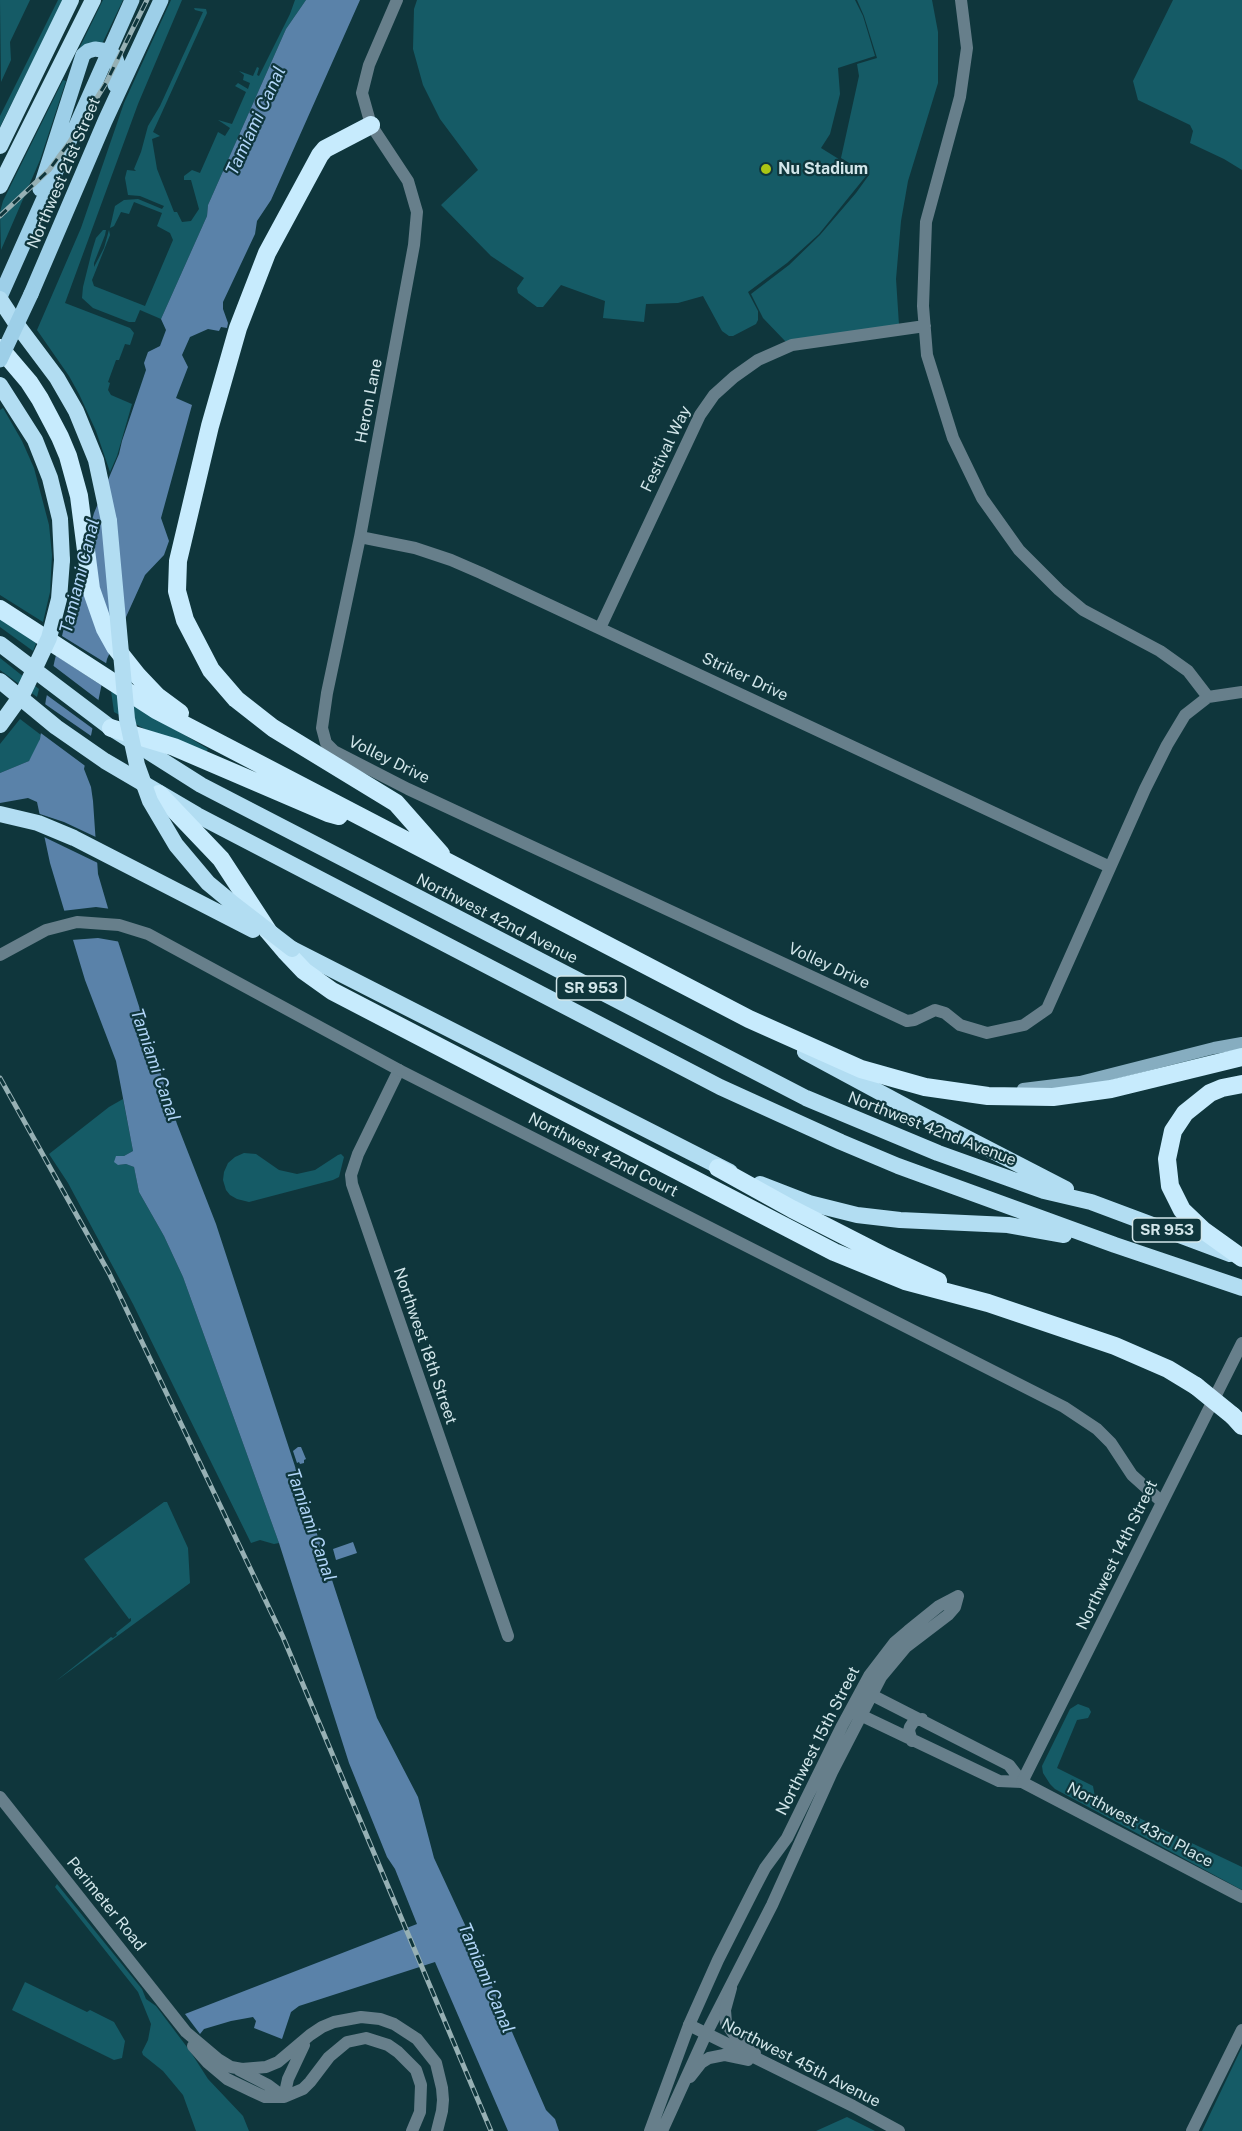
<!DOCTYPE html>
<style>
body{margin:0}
canvas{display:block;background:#0f363c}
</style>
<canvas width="1242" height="2131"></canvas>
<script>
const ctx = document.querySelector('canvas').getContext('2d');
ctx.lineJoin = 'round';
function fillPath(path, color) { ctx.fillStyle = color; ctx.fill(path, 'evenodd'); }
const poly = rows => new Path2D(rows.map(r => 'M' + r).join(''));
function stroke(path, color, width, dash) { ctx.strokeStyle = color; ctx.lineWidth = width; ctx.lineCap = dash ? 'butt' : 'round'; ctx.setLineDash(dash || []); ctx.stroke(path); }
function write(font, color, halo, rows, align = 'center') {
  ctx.font = font + ' "Public Sans",sans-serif'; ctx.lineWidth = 4.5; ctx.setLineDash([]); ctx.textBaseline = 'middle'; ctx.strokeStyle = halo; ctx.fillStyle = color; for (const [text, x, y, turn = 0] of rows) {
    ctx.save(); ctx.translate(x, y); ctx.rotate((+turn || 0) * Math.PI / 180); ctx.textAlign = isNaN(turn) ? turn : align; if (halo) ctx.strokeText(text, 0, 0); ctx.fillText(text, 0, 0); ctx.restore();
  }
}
fillPath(poly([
 [0,0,30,0,10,42,11,60,1,82],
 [58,0,63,0,0,127,0,116],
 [103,0,123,0,102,44,77,54,74,59],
 [171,0,182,0,138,104,65,303,130,328,134,333,130,345,125,344,119,360,116,360,108,382,110,383,108,390,111,395,132,404,117,456,110,472,96,431,79,394,69,376,37,330,81,228,124,103],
 [295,0,306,0,286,29,208,205,207,216,161,319,140,310,135,322,129,322,93,308,82,298,83,287,92,251,96,238,103,230,106,230,105,235,94,263,94,267,104,248,109,230,110,235,92,280,94,286,145,306,173,240,170,233,157,226,162,213,134,202,129,214,121,212,114,226,110,228,115,206,124,200,138,199,162,209,164,206,140,196,128,195,125,178,127,170,136,171,134,169,141,152,148,126,160,106,203,12,195,10,194,8,206,9,207,13,153,132,160,136,152,139,157,169,174,212,177,212,182,222,191,221,199,209,191,180,184,180,184,176,192,170,200,173,218,132,225,136,230,128,218,120,232,124,246,92,235,86,238,83,248,89,250,83,243,80,244,75,239,71,253,76,257,67,259,68,257,75,259,76,290,14],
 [417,0,855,0,863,16,875,56,838,68,840,94,830,134,821,148,866,176,819,234,787,263,748,292,758,311,758,320,756,324,733,336,729,336,722,331,703,296,678,303,646,304,644,322,603,318,605,301,561,285,543,307,537,307,518,293,517,288,524,278,491,256,441,205,478,170,440,119,423,85,413,49,414,9],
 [857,0,932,0,938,32,938,83,908,181,901,221,896,279,899,325,786,342,763,318,751,294,789,265,820,235,856,193,869,175,841,158,859,76,857,64,877,58,864,16],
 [1173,0,1242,0,1242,170,1224,159,1190,143,1193,131,1190,125,1138,100,1133,81],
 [63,80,66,81,40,160,1,250,0,212,3,201],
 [3,408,22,441,34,468,49,525,52,555,50,592,43,622,0,595,0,410],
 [0,617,37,641,33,651,0,627],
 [0,658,39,689,37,697,0,670],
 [111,691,208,749,204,755,150,732,114,712],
 [20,719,41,735,37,749,29,761,0,773,0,744],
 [123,1099,133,1151,124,1156,116,1156,118,1165,126,1164,134,1167,139,1192,164,1236,183,1277,279,1543,274,1544,260,1540,251,1543,133,1304,68,1183,49,1154,109,1107],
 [244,1153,256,1154,279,1170,297,1174,315,1170,338,1155,341,1154,344,1157,339,1177,333,1180,249,1202,237,1199,230,1195,226,1190,223,1180,224,1172,228,1163,235,1157],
 [164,1502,167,1502,188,1548,190,1583,56,1681,111,1637,113,1638,117,1635,116,1633,131,1621,131,1618,129,1619,84,1559],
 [1078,1704,1089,1708,1091,1712,1088,1718,1077,1720,1057,1768,1093,1786,1095,1797,1242,1867,1242,1890,1055,1789,1050,1784,1043,1773,1042,1766,1070,1709],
 [57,1884,142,1989,146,1999,156,2006,190,2051,208,2079,243,2116,249,2131,196,2131,183,2095,163,2071,143,2055,142,2052,148,2040,151,2024,138,1992,55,1887],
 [25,1982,87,2012,90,2010,114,2022,125,2041,122,2058,114,2060,12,2010],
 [1242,2047,1242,2131,1202,2131],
 [847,2117,875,2131,816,2131]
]), '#155b66');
fillPath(poly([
 [306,0,360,0,271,200,257,221,255,234,223,302,223,309,228,323,227,328,221,327,219,331,208,329,190,337,182,355,188,367,176,398,192,405,161,518,169,541,164,555,145,575,107,659,84,769,91,787,93,801,98,874,115,932,177,1124,216,1224,377,1718,418,1797,434,1858,472,1940,546,2110,555,2119,559,2131,508,2131,435,1962,299,2006,291,2012,282,2039,254,2028,256,2021,253,2017,231,2021,204,2029,200,2034,185,2014,417,1924,395,1869,387,1857,349,1763,279,1543,183,1277,164,1236,139,1192,134,1167,126,1164,118,1165,114,1162,116,1156,124,1156,133,1151,116,1061,85,980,50,863,37,802,28,798,0,803,0,773,29,761,40,739,46,699,55,659,94,513,119,454,122,441,146,370,144,363,148,352,160,346,166,330,161,319,207,216,208,205,286,29],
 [298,1447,301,1447,306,1459,304,1460,304,1463,300,1464,299,1462,297,1463,293,1451],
 [353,1542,357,1553,336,1560,333,1549]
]), '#5a82a9');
fillPath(poly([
 [72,583,69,606,62,636,109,665,104,687,55,655,51,664,101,702,96,731,44,693,62,618,66,612],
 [42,702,94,738,88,768,38,731],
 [37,813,64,822,98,838,100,864,42,836],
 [96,907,111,909,121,942,98,938,71,940,62,911]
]), '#0f363c');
stroke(poly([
 [397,0,369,65,362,93,371,125,408,181,417,212,414,245,360,537,327,693,322,728,326,743,334,751,408,789,907,1021,914,1020,935,1010,945,1013,960,1025,987,1033,1024,1025,1047,1009,1145,789,1167,745,1185,715,1208,697],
 [961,0,967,48,960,97,926,222,923,306,927,355,953,438,982,498,1019,550,1059,590,1083,610,1160,651,1188,671,1208,697,1242,692],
 [360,537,415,548,451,560,481,573,1110,867],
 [600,628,700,415,714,395,734,377,758,360,792,345,925,326],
 [399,1070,358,1154,351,1175,352,1184,508,1636],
 [864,1691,1009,1765,1022,1782],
 [854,1712,999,1781,1022,1782],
 [912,1741,909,1731,910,1727,914,1721,922,1719],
 [0,1797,186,2032,218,2059,231,2067,242,2069,266,2067,278,2062,310,2035,322,2027,334,2022,361,2017,380,2019,394,2024,417,2039,436,2063,442,2088,443,2100,442,2111,437,2131],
 [689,2025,718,1960,754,1889,765,1868,787,1838,842,1726,869,1676,895,1642,908,1631,939,1606,958,1596],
 [706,2034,772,1905,832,1772,881,1677,906,1647,948,1615,955,1607,958,1596],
 [193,2046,208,2063,227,2079,252,2091,265,2097,284,2097,303,2089,310,2082,329,2057,347,2042,366,2038,388,2045,398,2052,416,2070,421,2085,420,2112,412,2131],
 [239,2070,268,2085,284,2097],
 [284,2097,288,2079,304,2045]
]), '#677f8b', 12);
stroke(poly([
 [0,955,46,930,77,922,119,925,148,934,399,1070,1064,1407,1097,1429,1111,1443,1132,1475,1162,1502],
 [1242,1343,1022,1782,1242,1897],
 [731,1988,725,2010,726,2023,733,2033,755,2053],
 [690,2077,701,2063,709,2058,724,2055,748,2060],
 [650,2131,689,2025,853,2106,899,2131],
 [662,2131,706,2034],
 [1192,2131,1242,2030]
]), '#677f8b', 12);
stroke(poly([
 [1023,1089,1080,1082,1214,1048,1242,1043]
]), '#86adc0', 12);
stroke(poly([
 [40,189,83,55,88,51,95,49,108,51,115,56,118,65,115,85],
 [31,294,105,121,161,0],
 [0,297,132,0]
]), '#9dcfe8', 15);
stroke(poly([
 [0,146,71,0],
 [0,186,93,0],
 [0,299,15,322,57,378,76,411,96,460,109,521],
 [0,385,35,440,50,478,60,519,62,560],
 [0,644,111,728,201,785,806,1098,938,1153,1044,1191,1091,1202,1230,1254],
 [0,681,56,727,105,761,197,815,720,1087,841,1142,898,1166,1115,1245,1242,1288],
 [292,949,730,1172],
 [805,1052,907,1107,1066,1189],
 [760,1184,809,1203,857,1215,900,1220,1008,1225,1064,1235]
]), '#b2ddf2', 16);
stroke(poly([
 [371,125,325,149,320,155,267,253,238,328,210,426,178,561,177,591,185,620,211,670,236,699,273,728,396,803,441,854],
 [0,348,29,382,40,399,60,437,68,456,79,496,91,589,105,629,115,647,138,676,157,696,180,713],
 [0,609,156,710,749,1019,861,1069,925,1087,988,1096,1053,1097,1111,1089,1242,1057],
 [111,728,174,747,328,813,339,816],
 [159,794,221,859,268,931,285,951,304,971,332,991,834,1252,905,1281,988,1303,1115,1346,1168,1369,1196,1386],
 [1242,1084,1222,1088,1210,1093,1185,1113,1173,1131,1167,1159,1170,1186,1182,1210,1203,1230,1242,1258],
 [718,1168,792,1209,886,1257,938,1281],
 [1233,1416,1242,1426]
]), '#c7ebfd', 18);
const rail = poly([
 [0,216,49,170,69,143,106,83,147,0],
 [0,1078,109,1273,283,1637,491,2131]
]);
stroke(rail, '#96b0b4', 5);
stroke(rail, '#0f363c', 3, [9]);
stroke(poly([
 [0,360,31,294]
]), '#9dcfe8', 15);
stroke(poly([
 [109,521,127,719,137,765,150,801,176,845,208,883,231,902,292,949],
 [0,725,23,693,49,638,59,599,62,560],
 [0,814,38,823,74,838,253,930]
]), '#b2ddf2', 16);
stroke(poly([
 [1196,1386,1233,1416]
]), '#c7ebfd', 18);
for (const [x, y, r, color] of [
 [766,169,6,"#abc614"]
]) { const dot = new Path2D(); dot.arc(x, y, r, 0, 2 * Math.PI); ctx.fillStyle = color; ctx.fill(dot); stroke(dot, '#0f363c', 2); }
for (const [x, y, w] of [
 [591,988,69],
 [1167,1230,69]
]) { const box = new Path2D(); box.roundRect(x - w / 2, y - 12, w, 24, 4.5); ctx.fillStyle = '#0f363c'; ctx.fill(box); stroke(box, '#d2e6ea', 1.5); }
write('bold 15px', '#d2e6ea', null, [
 ["SR 953",591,988],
 ["SR 953",1167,1230]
]);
write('bold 16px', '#d2e6ea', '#0f363c', [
 ["Nu Stadium",778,169]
], 'left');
write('16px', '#d2e6ea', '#0f363c', [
 ["Northwest 21st Street",64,173,-67],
 ["Heron Lane",369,401,-79],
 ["Festival Way",666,449,-64],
 ["Striker Drive",745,677,25],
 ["Volley Drive",389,760,26],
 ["Northwest 42nd Avenue",497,919,27],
 ["Volley Drive",829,966,25],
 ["Northwest 42nd Avenue",932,1129,21],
 ["Northwest 42nd Court",603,1155,27],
 ["Northwest 18th Street",425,1346,71],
 ["Northwest 14th Street",1117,1555,-64],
 ["Northwest 15th Street",818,1741,-63],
 ["Northwest 43rd Place",1140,1825,28],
 ["Perimeter Road",106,1904,51],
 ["Northwest 45th Avenue",801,2063,27]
]);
write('italic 18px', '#b1d5f8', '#0f363c', [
 ["Tamiami Canal",256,121,-65],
 ["Tamiami Canal",80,576,-76],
 ["Tamiami Canal",155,1065,71],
 ["Tamiami Canal",311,1525,71],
 ["Tamiami Canal",486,1978,67]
]);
</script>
